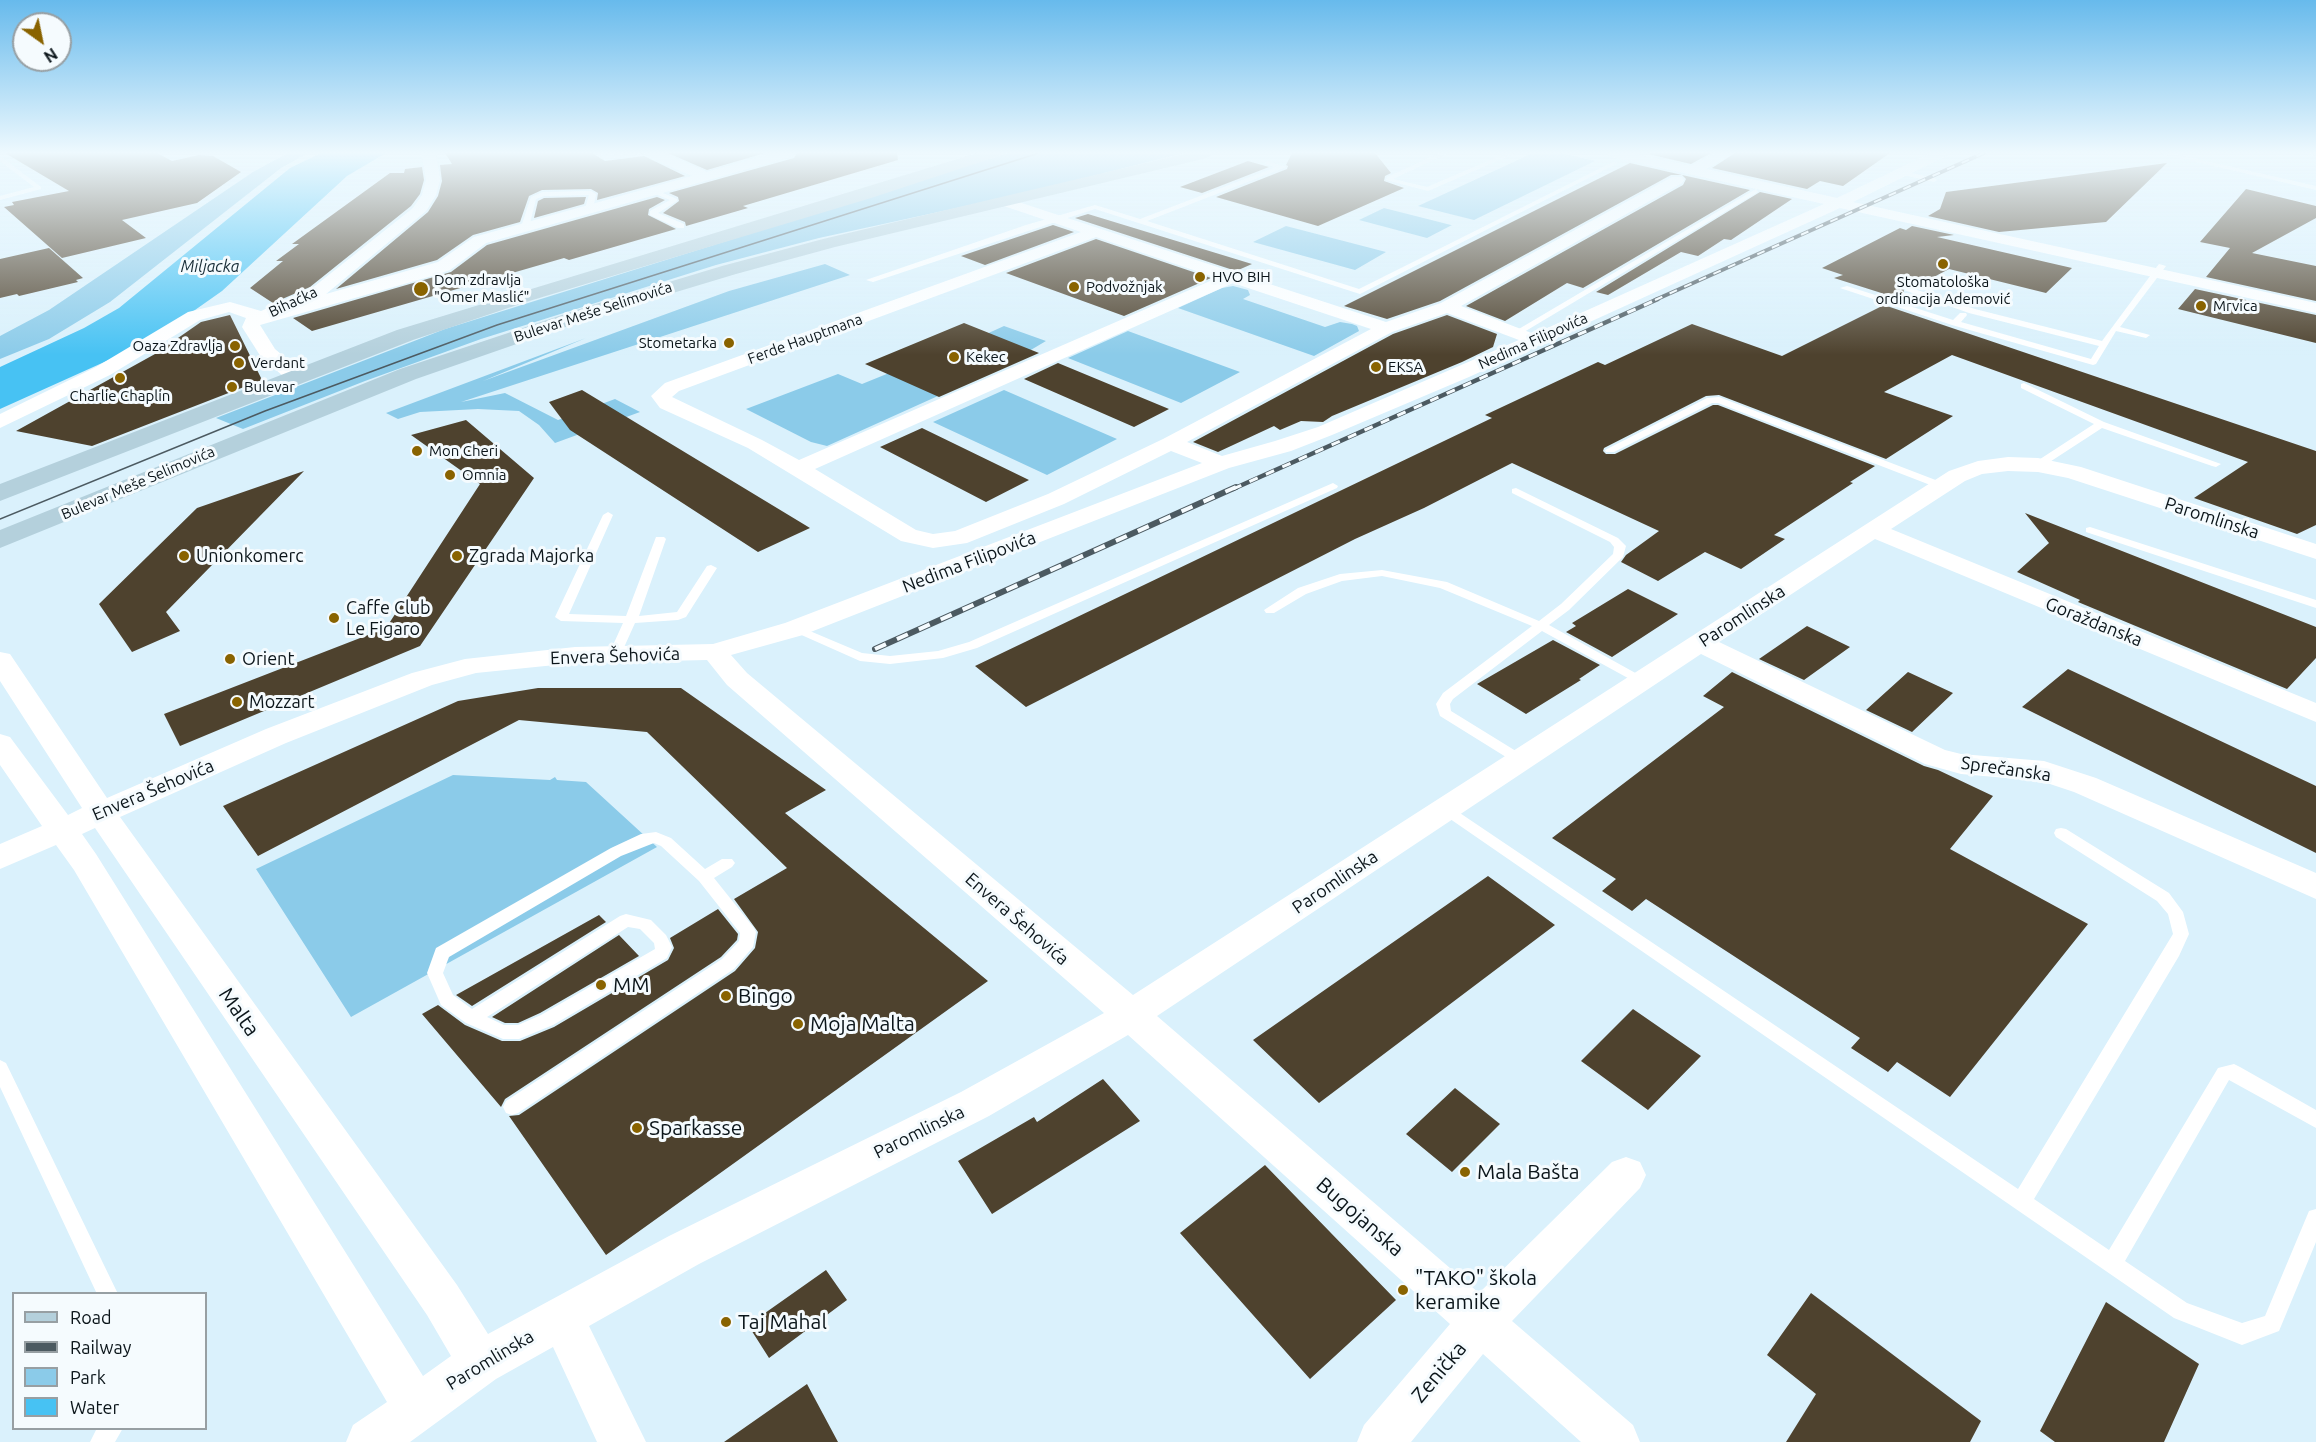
<!DOCTYPE html>
<meta charset="utf-8">
<style>
body{margin:0}
#map{position:relative;width:2316px;height:1442px;overflow:hidden;background:#daf1fc;font-family:Ubuntu,sans-serif}
canvas{display:block}
.legend{position:absolute;left:12px;top:1292px;width:195px;height:138px;box-sizing:border-box;background:#f5fbfe;border:2px solid #979fa3;margin:0;padding:8px 10px;list-style:none;font-size:18px;color:#0b151a}
.legend li{display:flex;align-items:center;gap:12px;height:30px}
.legend b{width:30px;border:2px solid #979fa3}
.north{position:absolute;left:12px;top:12px;width:60px;height:60px;box-sizing:border-box;background:#f5fbfe;border:2px solid #979fa3;border-radius:50%;rotate:147deg;font-size:16px;font-weight:700;line-height:24px;text-align:center;color:#0b151a}
.north::after{content:'';display:block;margin:auto;width:21px;height:27px;background:#896300;clip-path:polygon(50% 0,100% 100%,50% 72%,0 100%)}
</style>
<div id="map">
<canvas width="2316" height="1442"></canvas>
<ul class="legend">
<li><b style="height:8px;background:#b4d0dc"></b>Road</li>
<li><b style="height:8px;background:#4c5a61"></b>Railway</li>
<li><b style="height:16px;background:#8bcbe9"></b>Park</li>
<li><b style="height:16px;background:#47c2f3"></b>Water</li>
</ul>
<div class="north">N</div>
</div>
<script>
const ctx = document.querySelector('canvas').getContext('2d');
ctx.lineJoin = 'round';
function fillPath(path, color) { ctx.fillStyle = color; ctx.fill(path, 'evenodd'); }
const poly = rows => new Path2D(rows.map(r => 'M' + r).join(''));
function stroke(path, color, width, dash) { ctx.strokeStyle = color; ctx.lineWidth = width; ctx.lineCap = dash ? 'butt' : 'round'; ctx.setLineDash(dash || []); ctx.stroke(path); }
function write(font, color, halo, rows, align = 'center') {
  ctx.font = font + ' Ubuntu,sans-serif'; ctx.lineWidth = 6; ctx.setLineDash([]); ctx.textBaseline = 'middle'; ctx.strokeStyle = halo; ctx.fillStyle = color; for (const [text, x, y, turn = 0] of rows) {
    ctx.save(); ctx.translate(x, y); ctx.rotate((+turn || 0) * Math.PI / 180); ctx.textAlign = isNaN(turn) ? turn : align; if (halo) ctx.strokeText(text, 0, 0); ctx.fillText(text, 0, 0); ctx.restore();
  }
}
fillPath(poly([
 [288,153,308,153,281,168,110,302,49,339,0,359,0,336,49,310,253,172],
 [1008,153,1184,153,1021,194,819,238,716,265,481,339,365,381,243,429,216,418,445,329],
 [1533,153,1561,153,1595,161,1474,220,1418,206],
 [1384,208,1451,225,1452,225,1427,238,1359,220],
 [1286,226,1386,252,1355,270,1253,242],
 [825,264,850,275,461,402,505,393,558,420,615,399,640,412,555,443,539,425,519,411,478,409,420,412,398,419,386,413,586,338,483,381,729,291],
 [1233,286,1248,290,1250,295,1243,299,1325,327,1340,322,1352,324,1357,326,1359,331,1314,356,1178,308,1222,288],
 [1004,326,1046,341,1024,354,982,336],
 [1128,331,1240,372,1181,403,1068,358],
 [899,369,949,391,827,446,811,442,746,409,838,374,862,384],
 [1004,390,1117,439,1047,475,933,422],
 [453,775,550,780,555,777,557,780,586,782,657,847,351,1017,256,869]
]), '#8bcbe9');
fillPath(poly([
 [321,153,386,153,347,176,222,291,195,310,149,340,111,359,0,409,0,367,84,328,119,308,290,168]
]), '#47c2f3');
fillPath(poly([
 [5,153,157,153,172,161,199,155,213,156,241,172,197,203,122,220,146,238,62,258,4,207,14,205,12,202,69,191],
 [445,153,592,153,605,161,644,156,685,176,597,200,598,193,591,189,542,190,529,196,520,222,473,235,437,260,336,289,428,212,438,196,442,181,440,165,452,164],
 [668,153,765,153,707,170],
 [797,153,897,153,898,160,743,206,748,208,686,226,685,222,663,213,679,201,678,197,669,193,794,158],
 [1292,153,1375,153,1391,173,1385,176,1384,181,1404,188,1318,226,1216,197,1287,169,1288,166,1286,165],
 [1651,153,1711,153,1691,164,1648,154],
 [1735,153,1890,153,1843,186,1820,181,1807,189,1712,168],
 [1248,161,1269,167,1202,193,1180,187],
 [1630,163,1682,175,1671,175,1440,301,1387,319,1344,306],
 [2167,163,2106,222,1999,232,1928,216,1940,209,1946,192],
 [422,167,424,180,420,194,411,206,310,287,273,303,250,288,283,261,276,261,299,244,292,244,390,173,404,173,405,169],
 [1682,175,1750,190,1583,288,1567,283,1505,321,1466,306,1683,185,1686,179],
 [2246,189,2316,206,2316,218,2252,253,2316,266,2316,301,2206,277,2230,248,2200,242],
 [1760,192,1792,199,1731,240,1724,239,1698,256,1681,252,1608,295,1596,292],
 [586,197,584,204,534,218,538,201,544,198],
 [657,197,665,200,649,209,648,215,676,229,569,260,564,258,312,331,293,318,451,272,487,245],
 [1088,214,1252,264,1236,271,1075,218],
 [1053,225,1074,232,985,265,961,256],
 [1912,226,1954,235,1937,237,2072,268,2046,293,1949,269,1915,287,1903,288,1904,292,1894,297,1834,278,1843,275,1822,268,1900,228,1906,230],
 [1096,239,1211,278,1124,316,1006,273],
 [49,248,83,278,76,280,78,282,19,296,17,294,0,298,0,259],
 [2195,289,2316,315,2316,343,2178,309],
 [1884,305,2316,451,2316,525,2297,534,2194,498,2248,462,1952,355,1884,392,1953,416,1886,459,1719,395,1706,396,1604,448,1603,451,1606,454,1615,454,1713,405,1718,405,1875,466,1850,482,1853,483,1774,535,1785,539,1741,569,1705,552,1658,581,1621,562,1626,555,1659,531,1512,463,1424,508,1355,539,1026,707,975,666,1492,418,1485,415,1598,362,1605,365,1692,324,1782,356],
 [230,315,262,380,92,446,16,431,155,354,201,322],
 [1447,315,1497,334,1493,347,1462,362,1332,416,1323,422,1301,421,1280,430,1274,426,1218,452,1193,442,1393,334],
 [964,323,1039,353,939,397,865,364],
 [1058,363,1169,409,1134,427,1024,379],
 [582,390,810,528,758,552,570,430,549,402],
 [466,420,534,478,420,646,180,746,164,714,386,628,480,484,411,435],
 [922,428,1029,480,986,502,880,447],
 [304,471,166,612,180,631,132,652,99,604,197,508],
 [2025,513,2316,627,2316,658,2287,689,2078,602,2080,600,2017,572,2049,543],
 [1628,589,1678,614,1612,657,1566,632,1576,626,1572,623],
 [1807,626,1850,647,1804,680,1759,659],
 [1553,640,1600,665,1579,679,1581,680,1526,714,1477,684],
 [2068,669,2316,786,2316,853,2022,707],
 [1732,672,1924,766,1938,770,1993,796,1950,849,2088,924,1950,1097,1897,1062,1888,1072,1851,1048,1860,1038,1646,899,1632,911,1602,891,1616,879,1552,838,1724,707,1703,696],
 [1908,672,1953,693,1912,732,1866,710],
 [538,688,681,688,826,790,785,813,988,981,606,1255,509,1116,519,1115,735,971,755,948,758,932,734,899,787,868,647,732,519,720,258,856,223,806,458,701],
 [1488,876,1555,925,1319,1103,1253,1040],
 [718,909,738,934,737,940,721,957,505,1099,501,1107,422,1014,438,1005,465,1025,502,1041,520,1041,554,1027,668,960,674,948,670,938],
 [599,915,606,922,472,1006,456,995],
 [619,935,639,956,540,1013,518,1023,505,1023,492,1017],
 [1633,1009,1701,1056,1648,1110,1581,1061],
 [1103,1079,1140,1121,992,1214,958,1161,1034,1117,1037,1122],
 [1455,1088,1500,1124,1452,1172,1406,1134],
 [1265,1165,1396,1300,1310,1379,1180,1233],
 [826,1270,847,1300,769,1358,748,1325],
 [1811,1293,1981,1421,1970,1442,1786,1442,1816,1394,1767,1355],
 [2106,1302,2199,1364,2164,1442,2055,1442,2040,1431],
 [807,1384,838,1442,724,1442]
]), '#4e422e');
fillPath(poly([
 [594,153,606,155,650,153,605,159,594,153],
 [1440,153,1448,153,1393,179,1427,187,1507,153,1515,153,1428,191,1386,180,1387,177,1440,153],
 [2159,153,2170,153,2316,186,2316,190,2159,153],
 [2310,153,2316,153,2316,156,2311,154,2310,153],
 [0,156,41,187,41,189,0,200,0,196,34,187,0,161,0,156],
 [1267,161,1286,167,1147,221,1359,289,1613,162,1618,163,1360,294,1095,209,873,282,866,280,1026,225,1095,205,1140,219,1276,167,1265,164,1267,161],
 [1897,170,1934,178,1937,180,1934,182,1895,173,1897,170],
 [653,189,677,199,677,201,658,213,684,224,684,228,678,228,650,215,650,211,670,200,651,192,653,189],
 [1756,189,1758,192,1519,335,1512,333,1756,189],
 [591,191,596,194,593,209,589,211,585,209,589,195,544,196,536,199,529,227,525,229,521,227,531,197,543,192,591,191],
 [2159,264,2166,266,2120,327,2150,335,2146,338,2116,331,2096,364,2093,365,1952,325,1840,288,1847,286,1953,320,1960,313,1966,313,1967,315,1961,322,2091,359,2099,346,1969,313,1904,290,1911,288,1975,309,2102,341,2159,264],
 [2024,383,2104,422,2221,464,2216,467,2212,466,2102,428,2042,467,2034,467,2034,463,2094,424,2021,388,2021,384,2024,383],
 [1719,397,1946,484,1947,486,1946,488,1938,488,1718,403,1712,403,1614,452,1606,452,1605,450,1707,398,1719,397],
 [1333,483,1338,486,1337,488,977,648,943,658,890,664,860,661,788,629,790,626,798,626,862,653,890,656,938,651,969,642,1333,483],
 [1516,488,1618,538,1626,546,1623,557,1569,610,1549,625,1648,680,1642,684,1637,683,1542,631,1453,699,1450,704,1451,711,1524,756,1526,759,1524,762,1514,762,1440,716,1436,704,1443,693,1532,626,1440,588,1382,576,1342,581,1306,594,1274,613,1266,613,1264,610,1298,588,1340,574,1382,570,1447,582,1539,621,1561,604,1613,554,1614,547,1610,542,1512,493,1512,489,1516,488],
 [608,512,613,515,569,614,626,616,656,537,664,537,666,539,639,616,677,612,707,566,711,565,717,568,686,617,678,620,635,623,621,654,615,658,609,654,623,623,561,621,555,617,603,515,608,512],
 [2090,527,2316,600,2316,608,2086,532,2086,528,2090,527],
 [1445,803,2018,1189,2173,934,2168,914,2157,901,2056,837,2054,833,2056,829,2061,828,2066,829,2169,893,2183,912,2189,934,2179,956,2034,1199,2109,1250,2218,1068,2234,1064,2240,1067,2316,1110,2316,1128,2229,1080,2125,1261,2187,1303,2242,1323,2265,1316,2309,1211,2316,1209,2316,1242,2279,1331,2242,1345,2174,1318,1440,812,1438,808,1440,804,1445,803],
 [656,832,671,838,705,869,722,859,732,859,735,863,732,867,714,878,754,928,756,932,753,947,734,969,518,1113,512,1115,506,1113,503,1107,506,1101,722,959,739,941,740,933,699,881,661,846,654,843,621,856,449,957,443,973,453,995,472,1009,620,916,626,914,651,920,666,935,672,947,667,958,553,1025,519,1039,503,1039,466,1023,441,1005,427,973,436,948,611,848,641,834,656,832],
 [628,927,640,929,654,943,655,949,541,1015,518,1025,504,1025,487,1017,628,927],
 [0,1060,6,1063,118,1294,97,1294,0,1087,0,1060],
 [97,1428,123,1428,115,1442,90,1442,97,1428]
]), '#fff');
fillPath(poly([
 [422,153,436,153,440,180,436,195,426,211,326,294,438,262,474,237,692,176,647,156,645,153,663,153,707,172,773,153,795,153,793,156,486,243,450,270,439,274,260,325,275,349,296,367,307,370,310,374,307,378,300,380,283,376,261,357,242,327,246,318,229,312,200,320,110,375,0,428,0,414,96,367,188,312,230,302,261,311,311,289,413,208,422,195,426,180,422,153],
 [1605,153,1630,153,1691,166,1716,153,1733,153,1706,169,1837,198,1931,153,1948,153,1946,156,1853,202,2316,303,2316,313,1840,208,1469,377,1332,435,1291,451,1229,468,803,635,731,655,747,673,1133,995,1949,471,1978,461,2008,457,2038,458,2081,467,2316,544,2316,559,2068,478,2038,472,2008,471,1982,474,1965,481,1891,529,2316,703,2316,722,1875,539,1719,642,1945,750,1961,754,2044,761,2096,778,2316,873,2316,899,2074,792,2041,781,1961,774,1925,764,1701,654,1157,1016,1479,1293,1612,1162,1626,1157,1640,1162,1646,1175,1640,1188,1512,1321,1633,1425,1640,1442,1581,1442,1483,1354,1411,1442,1357,1442,1364,1425,1450,1324,1128,1035,989,1116,699,1264,589,1326,646,1442,597,1442,553,1347,496,1379,410,1442,346,1442,353,1425,387,1402,74,870,56,845,0,869,0,844,42,826,0,765,0,734,10,737,68,815,82,808,0,681,0,652,10,654,107,798,266,729,412,673,465,659,575,647,713,644,785,623,1202,463,1171,451,1064,504,967,543,933,548,901,541,748,448,660,408,651,396,665,383,1081,232,1001,205,999,202,1006,198,1386,322,1441,303,1672,177,1682,177,1684,180,1682,183,1461,306,1534,334,1824,204,1612,157,1605,153],
 [1096,237,1217,278,799,460,762,440,672,397,679,391,1096,237],
 [1233,283,1371,329,1163,439,1048,494,955,531,933,534,916,530,815,469,1233,283],
 [1447,313,1519,340,1318,427,1275,441,1222,456,1187,442,1392,332,1447,313],
 [707,660,727,685,1104,1013,961,1092,669,1236,488,1334,457,1285,120,817,286,743,432,685,476,673,575,663,707,660],
 [95,828,427,1315,451,1356,423,1376,96,854,82,834,95,828]
]), '#fff');
fillPath(poly([
 [977,153,1001,153,999,156,871,198,526,302,413,340,0,501,0,484,397,330,977,153],
 [1188,153,1215,153,1207,158,835,247,736,274,600,315,416,379,0,548,0,530,400,369,586,307,722,266,823,239,1188,153]
]), '#b4d0dc');
stroke(poly([
 [0,519,265,411,497,325,1039,153]
]), '#4c5a61', 1.5);
const railFar2 = poly([
 [1655,300,1984,153]
]);
const railFar1 = poly([
 [1233,489,1658,299]
]);
const rail = poly([
 [875,649,1236,487]
]);
stroke(railFar2, '#4c5a61', 4);
stroke(railFar1, '#4c5a61', 4.5);
stroke(rail, '#4c5a61', 6);
stroke(railFar2, '#f5fbfe', 2, [8]);
stroke(railFar1, '#f5fbfe', 3, [9]);
stroke(rail, '#f5fbfe', 4, [12]);
const sky = ctx.createLinearGradient(0, 0, 0, 355);
sky.addColorStop(0, '#67baec');
sky.addColorStop(0.43, '#eef9fe');
sky.addColorStop(1, '#eef9fe00');
ctx.fillStyle = sky;
ctx.fillRect(0, 0, 2316, 355);
for (const [x, y, r, color] of [
 [1943,264,6,"#896300"],
 [1200,277,6,"#896300"],
 [1074,287,6,"#896300"],
 [421,289,8,"#896300"],
 [2201,306,6,"#896300"],
 [729,343,6,"#896300"],
 [235,346,6,"#896300"],
 [954,357,6,"#896300"],
 [239,363,6,"#896300"],
 [1376,367,6,"#896300"],
 [120,378,6,"#896300"],
 [232,387,6,"#896300"],
 [417,451,6,"#896300"],
 [450,475,6,"#896300"],
 [184,556,6,"#896300"],
 [457,556,6,"#896300"],
 [334,618,6,"#896300"],
 [230,659,6,"#896300"],
 [237,702,6,"#896300"],
 [601,985,6,"#896300"],
 [726,996,6,"#896300"],
 [798,1024,6,"#896300"],
 [637,1128,6,"#896300"],
 [1465,1172,6,"#896300"],
 [1403,1290,6,"#896300"],
 [726,1322,6,"#896300"]
]) { const dot = new Path2D(); dot.arc(x, y, r, 0, 2 * Math.PI); ctx.fillStyle = color; ctx.fill(dot); stroke(dot, '#f5fbfe', 2); }
write('15px', '#0b151a', '#f5fbfe', [
 ["HVO BIH",1212,277],
 ["Dom zdravlja",434,280],
 ["\"Omer Maslić\"",434,297],
 ["Stomatološka",1943,282,"center"],
 ["ordinacija Ademović",1943,299,"center"],
 ["Podvožnjak",1086,287],
 ["Mrvica",2213,306],
 ["Stometarka",717,343,"right"],
 ["Oaza Zdravlja",223,346,"right"],
 ["Kekec",966,357],
 ["Verdant",251,363],
 ["EKSA",1388,367],
 ["Bulevar",244,387],
 ["Charlie Chaplin",120,396,"center"],
 ["Mon Cheri",429,451],
 ["Omnia",462,475]
], 'left');
write('15px', '#0b151a', '#f5fbfe', [
 ["Bihaćka",293,302,-25],
 ["Bulevar Meše Selimovića",593,312,-18],
 ["Ferde Hauptmana",805,339,-20],
 ["Nedima Filipovića",1533,341,-24],
 ["Bulevar Meše Selimovića",138,483,-23]
]);
write('italic 16px', '#182c36', '#f5fbfe', [
 ["Miljacka",210,267]
]);
write('18px', '#0b151a', '#f5fbfe', [
 ["Paromlinska",2212,518,18],
 ["Nedima Filipovića",969,562,-21],
 ["Paromlinska",1742,616,-33],
 ["Goraždanska",2094,622,22],
 ["Envera Šehovića",615,656,-2],
 ["Sprečanska",2006,769,8],
 ["Envera Šehovića",153,790,-23],
 ["Paromlinska",1335,882,-34],
 ["Envera Šehovića",1017,919,41],
 ["Paromlinska",919,1132,-26],
 ["Paromlinska",490,1360,-31]
]);
write('18px', '#0b151a', '#f5fbfe', [
 ["Unionkomerc",196,556],
 ["Zgrada Majorka",469,556],
 ["Caffe Club",346,608],
 ["Le Figaro",346,629],
 ["Orient",242,659],
 ["Mozzart",249,702]
], 'left');
write('21px', '#0b151a', '#f5fbfe', [
 ["MM",613,985],
 ["Bingo",738,996],
 ["Moja Malta",810,1024],
 ["Sparkasse",649,1128],
 ["Mala Bašta",1477,1172],
 ["\"TAKO\" škola",1415,1278],
 ["keramike",1415,1302],
 ["Taj Mahal",738,1322]
], 'left');
write('21px', '#0b151a', '#f5fbfe', [
 ["Malta",239,1012,55],
 ["Bugojanska",1360,1217,41],
 ["Zenička",1439,1372,-50]
]);
</script>
